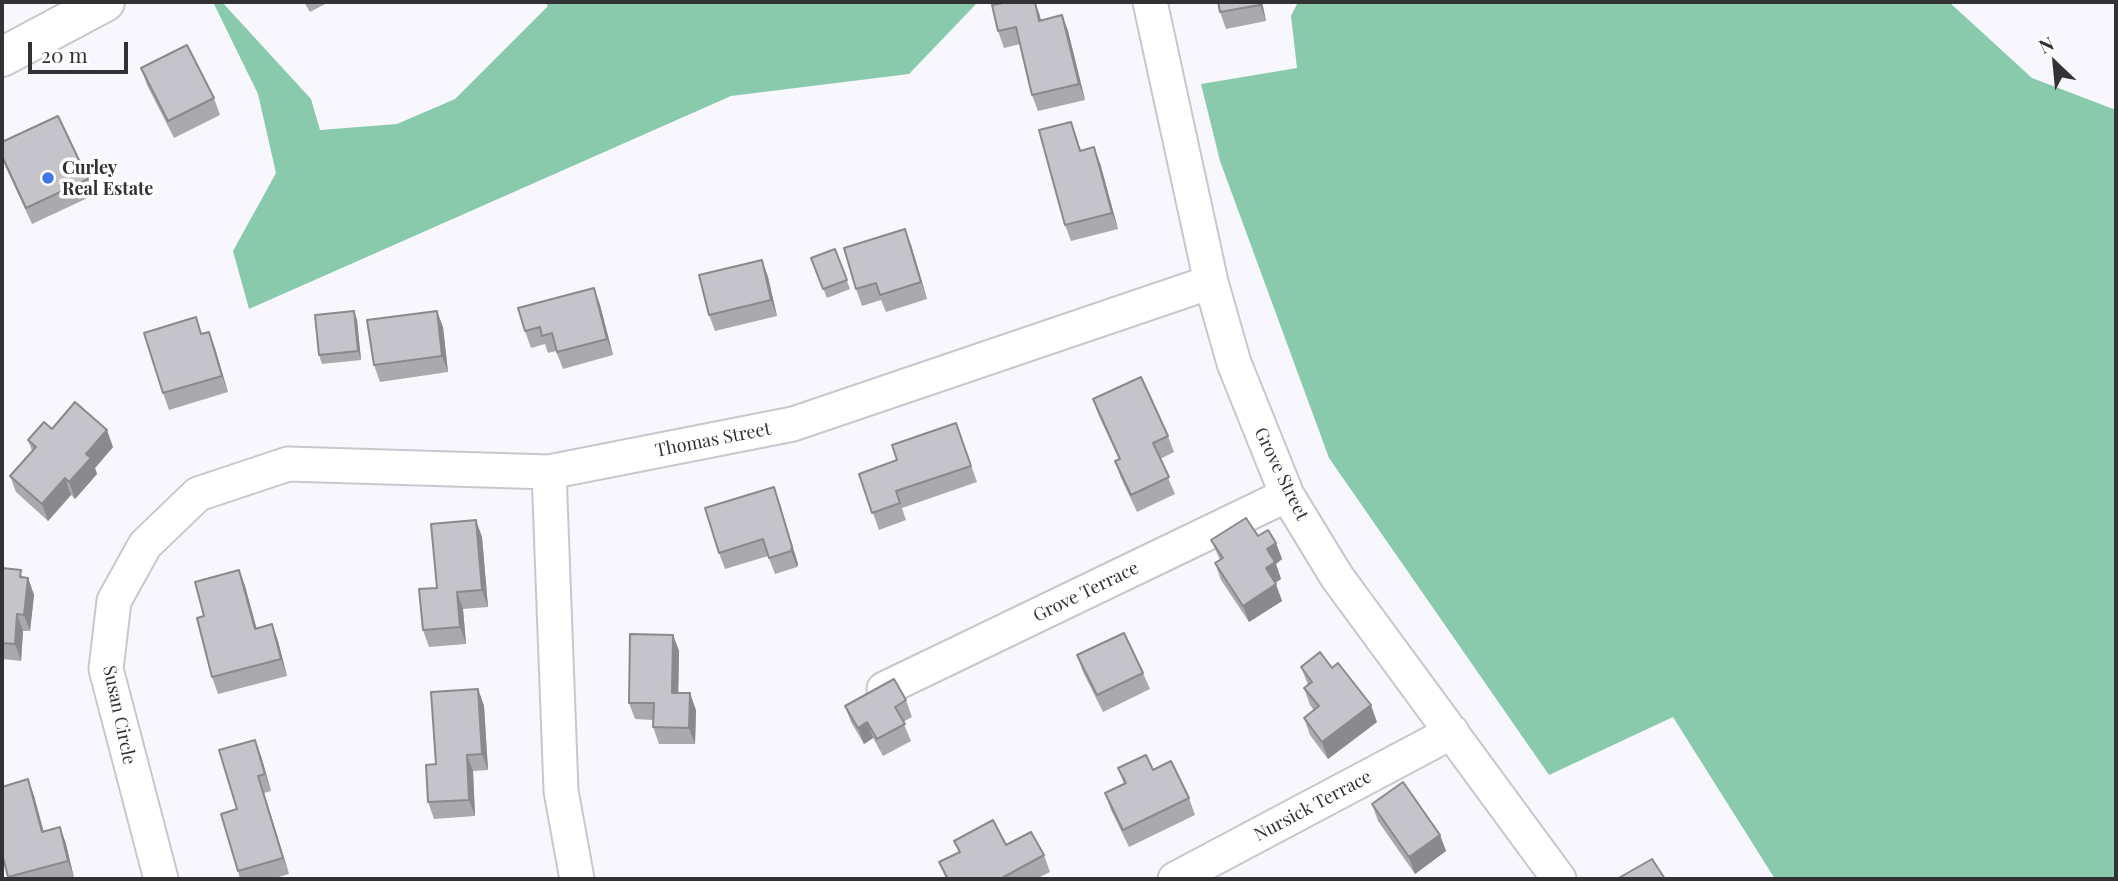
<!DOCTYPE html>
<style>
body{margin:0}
#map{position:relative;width:2118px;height:881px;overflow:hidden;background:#f8f7fd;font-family:"Playfair Display",serif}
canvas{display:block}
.frame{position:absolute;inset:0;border:4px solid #323133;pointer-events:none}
.north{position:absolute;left:2020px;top:28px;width:70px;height:70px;-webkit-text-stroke:5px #fff;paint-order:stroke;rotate:334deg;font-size:19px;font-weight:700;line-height:28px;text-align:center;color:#323133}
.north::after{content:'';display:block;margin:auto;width:24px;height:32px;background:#323133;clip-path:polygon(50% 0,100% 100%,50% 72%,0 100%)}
.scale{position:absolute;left:28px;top:42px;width:100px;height:32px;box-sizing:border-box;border:4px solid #323133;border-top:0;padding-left:9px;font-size:21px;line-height:24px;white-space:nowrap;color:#323133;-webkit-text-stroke:5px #fff;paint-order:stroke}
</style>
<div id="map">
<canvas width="2118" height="881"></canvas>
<div class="frame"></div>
<div class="north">N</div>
<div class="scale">20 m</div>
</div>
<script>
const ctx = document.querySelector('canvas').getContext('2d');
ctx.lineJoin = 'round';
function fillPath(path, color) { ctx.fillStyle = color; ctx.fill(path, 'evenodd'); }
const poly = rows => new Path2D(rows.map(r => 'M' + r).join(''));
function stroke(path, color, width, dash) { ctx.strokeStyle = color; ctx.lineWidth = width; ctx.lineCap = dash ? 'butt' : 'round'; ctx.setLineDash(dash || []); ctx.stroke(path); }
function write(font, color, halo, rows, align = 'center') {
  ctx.font = font + ' "Playfair Display",serif'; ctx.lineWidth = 7; ctx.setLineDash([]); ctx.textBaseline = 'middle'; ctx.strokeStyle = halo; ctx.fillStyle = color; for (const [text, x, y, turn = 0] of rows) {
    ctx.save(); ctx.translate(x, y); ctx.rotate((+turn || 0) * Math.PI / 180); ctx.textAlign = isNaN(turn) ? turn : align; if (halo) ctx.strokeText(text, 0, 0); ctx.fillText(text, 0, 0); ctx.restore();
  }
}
fillPath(poly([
 [213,2,222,2,311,99,320,130,397,124,455,99,548,6,545,2,978,2,909,74,731,96,249,309,233,251,276,173,258,94],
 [1298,2,1949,2,2032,78,2116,110,2116,879,1775,879,1673,717,1549,775,1329,458,1220,161,1201,84,1297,68,1291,16]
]), '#8acaac');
const minor = poly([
 [1150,2,1211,282,1234,363,1287,495,1337,577,1559,879],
 [549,472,561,791,577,879],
 [884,689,1287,495],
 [161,879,106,669,114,601,145,545,198,494,288,464,549,472,793,424,1211,282],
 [1175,879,1452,732]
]);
const trunk = poly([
 [2,57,105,2]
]);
stroke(minor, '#c9c7cd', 37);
stroke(trunk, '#c9c7cd', 42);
stroke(minor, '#fff', 33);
stroke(trunk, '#fff', 38);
fillPath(poly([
 [304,2,329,2,310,12],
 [1218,2,1262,2,1266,21,1226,29,1220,12],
 [1039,13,1041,20,1062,15,1068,31,1085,100,1038,111,1032,95,1020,44,1004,48,998,31],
 [141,68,214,98,220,115,174,138,147,85],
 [1071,122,1081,150,1100,163,1118,229,1071,241,1065,225],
 [2,142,88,179,94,195,32,224,2,159],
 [911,245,927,299,886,312,881,300,862,306,856,289],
 [835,249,850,289,827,298,811,258],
 [762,260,768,277,777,316,715,331,709,315],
 [594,288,600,305,613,355,563,369,556,351,548,353,545,344,531,348,525,331],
 [354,311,357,320,361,360,322,364,319,355],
 [443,327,448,372,380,382,374,365],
 [209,332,228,392,169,410,163,393],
 [1093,399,1168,436,1174,452,1160,459,1175,494,1137,512,1121,478,1115,461,1119,459,1099,416],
 [956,423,977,482,902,508,906,520,879,530,859,474,897,460],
 [52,429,113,447,95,468,97,474,75,499,71,495,48,521,16,492,10,476,32,451,28,440],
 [780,504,798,564,797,567,775,574,768,556,725,569,719,553],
 [1258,536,1276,543,1282,559,1276,564,1281,579,1275,583,1282,601,1249,622,1221,580,1215,563,1220,560,1211,540],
 [482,537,488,607,463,609,466,644,429,647,423,630,437,588],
 [2,568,28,578,34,595,30,631,23,631,21,661,2,659],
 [239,570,245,586,257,629,272,624,278,641,287,676,218,694,212,677,204,616],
 [673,635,679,651,678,693,696,710,695,744,659,744,653,727,653,720,635,719,629,703],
 [1077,655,1143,673,1150,689,1103,712,1083,672],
 [1301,667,1332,668,1377,722,1328,759,1310,735,1304,718,1314,710,1310,705,1304,688,1308,685],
 [478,689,484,706,488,770,473,771,475,816,434,819,428,802,436,764],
 [906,700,912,717,903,722,911,741,883,756,873,738,864,744,851,722,845,706],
 [261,756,271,791,264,793,289,874,272,879,240,879,238,871],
 [1118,768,1153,770,1189,798,1195,815,1129,847,1111,810,1105,793,1124,784],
 [28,779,34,796,44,832,60,827,66,844,74,878,69,879,9,879,2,853],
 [1372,804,1440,835,1446,851,1415,874,1378,821],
 [954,841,1006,845,1044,855,1050,872,1036,879,946,879,939,862,959,852]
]), '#a9a9ae');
fillPath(poly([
 [1035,2,1039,13,1045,37,1039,21],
 [1259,2,1262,2,1266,21,1260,5],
 [1062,15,1068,31,1085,100,1079,84],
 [1094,147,1100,163,1118,229,1112,213],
 [905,229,911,245,927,299,921,282],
 [762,260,768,277,777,316,771,300],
 [594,288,600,305,613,355,607,339],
 [354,311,357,320,361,360,358,351],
 [437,311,443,327,448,372,442,356],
 [209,332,215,348,228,392,222,376],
 [107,430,113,447,95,468,97,474,75,499,69,482,86,454],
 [65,478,71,495,48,521,42,504],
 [774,487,798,564,797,567,791,551],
 [476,520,482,537,488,607,482,590],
 [1276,543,1282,559,1276,564,1281,579,1272,585,1266,568,1267,549],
 [239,570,245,586,261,646,255,629],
 [28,578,34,595,30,631,24,615],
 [1276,584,1282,601,1249,622,1243,606],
 [457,592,463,609,466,644,460,627],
 [17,614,23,631,21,661,15,644],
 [272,624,278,641,287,676,281,659],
 [673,635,679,651,678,710,672,693],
 [478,689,484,706,488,770,482,754],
 [690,693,696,710,695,744,689,728],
 [1371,705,1377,722,1328,759,1322,742],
 [867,722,873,738,864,744,858,728],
 [255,740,261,756,271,791,265,774],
 [467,755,473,771,475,816,469,800],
 [258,776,264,793,289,874,283,858],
 [28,779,34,796,48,849,42,832],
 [60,827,66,844,74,878,68,861],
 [1440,835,1446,851,1415,874,1409,857]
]), '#8a898d');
const building = poly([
 [1009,2,1035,2,1039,21,1062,15,1079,84,1032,95,1016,27,998,31,992,5,1009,2],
 [1218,2,1259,2,1260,5,1220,12,1218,2],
 [187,45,214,98,168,121,141,68,187,45],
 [58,116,88,179,26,208,2,156,2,142,58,116],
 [1071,122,1080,151,1094,147,1112,213,1065,225,1039,130,1071,122],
 [905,229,921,282,880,295,876,283,856,289,844,248,905,229],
 [835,249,847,280,823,289,811,258,835,249],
 [762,260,771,300,709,315,699,275,762,260],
 [594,288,607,339,557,352,552,333,542,336,540,327,525,331,518,308,594,288],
 [354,311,358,351,319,355,315,315,354,311],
 [437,311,442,356,374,365,367,320,437,311],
 [196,317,201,334,209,332,222,376,163,393,144,333,196,317],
 [1141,377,1168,436,1153,443,1169,477,1131,495,1115,461,1120,459,1093,399,1141,377],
 [75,402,107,430,86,454,91,458,69,482,65,478,42,504,10,476,36,447,28,440,44,422,52,429,75,402],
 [956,423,971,466,896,491,900,503,872,513,859,474,897,460,892,445,956,423],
 [774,487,792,547,791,551,769,558,763,539,719,553,705,508,774,487],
 [1246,518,1258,536,1268,530,1276,543,1267,549,1275,562,1266,568,1276,584,1243,606,1215,563,1223,558,1211,540,1246,518],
 [476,520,482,590,457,592,460,627,423,630,419,589,437,588,431,524,476,520],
 [2,568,21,570,20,577,28,578,24,615,17,614,15,644,2,643,2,568],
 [239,570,255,629,272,624,281,659,212,677,197,618,204,616,195,582,239,570],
 [1124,633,1143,673,1097,695,1077,655,1124,633],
 [630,634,673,635,672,693,690,693,689,728,653,727,654,703,629,703,630,634],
 [1320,652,1332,668,1338,663,1371,705,1322,742,1304,718,1319,706,1304,688,1312,682,1301,667,1320,652],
 [894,679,906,700,895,707,905,724,877,739,867,722,858,728,845,706,894,679],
 [478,689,482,754,467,755,469,800,428,802,426,765,436,764,431,692,478,689],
 [255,740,265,774,258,776,283,858,238,871,221,814,237,809,219,750,255,740],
 [1146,755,1153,770,1171,761,1189,798,1123,830,1105,793,1126,783,1118,768,1146,755],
 [28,779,42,832,60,827,68,861,8,877,2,853,2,787,28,779],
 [1403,782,1440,835,1409,857,1372,804,1403,782],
 [993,820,1006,845,1031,832,1044,855,1000,879,948,879,939,862,960,852,954,841,993,820],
 [1652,859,1665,879,1617,879,1652,859]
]);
fillPath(building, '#c5c4ca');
stroke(building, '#8a898d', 2);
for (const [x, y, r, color] of [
 [48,178,7,"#4176e7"]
]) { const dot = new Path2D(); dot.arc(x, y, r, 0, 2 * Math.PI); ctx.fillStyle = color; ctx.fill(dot); stroke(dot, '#fff', 2.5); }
write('bold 18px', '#323133', '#fff', [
 ["Curley",62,168],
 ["Real Estate",62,189]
], 'left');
write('18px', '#323133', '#fff', [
 ["Thomas Street",713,440,-11],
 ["Grove Street",1281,474,64],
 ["Grove Terrace",1086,592,-26],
 ["Susan Circle",119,715,78],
 ["Nursick Terrace",1313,806,-28]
]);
</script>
